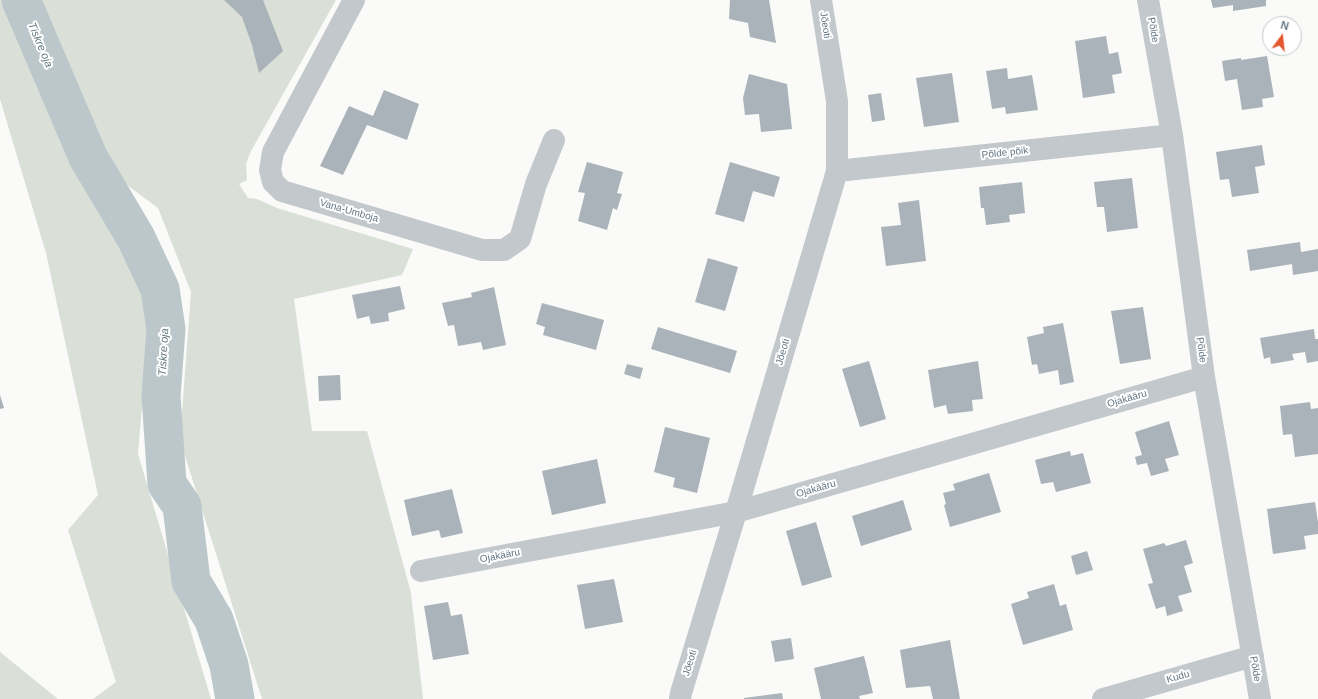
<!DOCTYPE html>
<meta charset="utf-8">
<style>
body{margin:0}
#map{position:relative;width:1318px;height:699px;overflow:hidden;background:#fafaf8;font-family:Arial,sans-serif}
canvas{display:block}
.north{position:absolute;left:1262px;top:16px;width:40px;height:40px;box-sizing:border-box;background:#fff;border:1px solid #c1c8cd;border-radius:50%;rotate:15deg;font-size:11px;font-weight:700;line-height:16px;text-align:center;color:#657683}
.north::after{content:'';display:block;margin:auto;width:14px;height:18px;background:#e4572e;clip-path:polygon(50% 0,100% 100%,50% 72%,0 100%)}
</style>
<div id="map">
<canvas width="1318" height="699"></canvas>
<div class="north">N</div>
</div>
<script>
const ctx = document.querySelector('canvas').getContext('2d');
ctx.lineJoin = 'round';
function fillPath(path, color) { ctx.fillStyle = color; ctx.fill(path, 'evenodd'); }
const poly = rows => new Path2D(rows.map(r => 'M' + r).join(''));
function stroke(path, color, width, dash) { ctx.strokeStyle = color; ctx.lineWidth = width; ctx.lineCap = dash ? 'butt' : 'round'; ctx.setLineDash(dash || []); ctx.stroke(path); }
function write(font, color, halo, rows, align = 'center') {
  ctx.font = font + ' Arial,sans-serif'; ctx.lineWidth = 4; ctx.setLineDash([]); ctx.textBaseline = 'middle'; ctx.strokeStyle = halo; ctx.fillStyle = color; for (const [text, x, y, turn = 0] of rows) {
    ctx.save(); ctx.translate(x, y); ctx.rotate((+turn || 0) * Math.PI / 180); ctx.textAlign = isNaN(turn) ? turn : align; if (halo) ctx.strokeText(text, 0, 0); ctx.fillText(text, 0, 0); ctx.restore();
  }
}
fillPath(poly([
 [0,0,10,0,50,92,151,299,138,454,211,699,93,699,116,682,68,530,98,495,46,253,0,99],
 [36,0,336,0,251,151,246,164,247,180,239,184,248,198,257,199,277,208,413,249,402,275,294,299,312,431,367,431,411,593,423,699,262,699,180,440,191,292,158,208,115,176,59,58],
 [0,652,58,699,0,699]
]), '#dadfd7');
stroke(poly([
 [21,0,88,157,136,238,160,289,166,329,161,396,167,484,182,506,191,581,214,620,229,665,235,699]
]), '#bbc7cb', 39);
fillPath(poly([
 [224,0,263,0,283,51,259,73,252,45,242,17],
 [730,0,769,0,776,43,750,37,748,23,729,19],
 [1211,0,1266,0,1266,6,1233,11,1233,5,1213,8],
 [1106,36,1109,54,1118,52,1122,73,1112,75,1115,93,1083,98,1075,41],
 [1267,56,1274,97,1262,99,1263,107,1242,110,1237,79,1225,81,1222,61,1241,58,1241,60],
 [1007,68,1008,79,1032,75,1038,110,1006,114,1005,107,992,109,986,71],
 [952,73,959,122,924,127,916,78],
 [749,74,787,84,792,129,761,132,759,114,745,115,743,98],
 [384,90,419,104,407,140,367,125,343,175,320,166,349,106,373,116],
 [881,93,885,120,872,122,868,95],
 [1262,145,1265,165,1255,167,1259,193,1232,197,1229,179,1220,180,1216,152],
 [587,162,623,172,617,193,622,194,617,210,613,208,607,230,578,221,585,193,578,192],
 [730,162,780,177,774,197,753,191,744,222,715,214],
 [1132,178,1138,228,1107,232,1104,207,1097,207,1094,182],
 [1022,182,1025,213,1009,215,1010,222,986,225,984,208,981,208,979,187],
 [919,200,926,261,886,266,881,227,901,225,898,203],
 [1300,242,1301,252,1318,249,1318,271,1293,275,1292,264,1250,271,1247,250],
 [708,258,738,267,725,311,695,302],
 [400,286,405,309,388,313,389,321,371,324,369,316,357,319,352,295],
 [494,287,506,345,483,350,481,342,458,346,454,325,448,326,442,303,472,297,471,293],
 [542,303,604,320,596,350,543,335,545,327,536,324],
 [1143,307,1151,359,1120,364,1111,311],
 [1063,323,1074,382,1060,385,1058,370,1039,374,1037,364,1032,365,1027,337,1044,333,1043,327],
 [658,327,737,351,730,373,651,349],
 [1314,329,1315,339,1318,339,1318,361,1307,363,1305,352,1292,354,1294,360,1271,364,1270,357,1264,359,1260,338],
 [869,361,886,419,860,427,842,369],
 [978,361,983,399,972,400,973,411,948,414,946,405,934,408,928,370],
 [627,364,643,368,640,379,624,374],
 [340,375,341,400,319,401,318,376],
 [0,395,4,408,0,409],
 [1310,402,1311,409,1318,408,1318,454,1295,457,1292,434,1283,435,1280,406],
 [1169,421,1179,455,1165,459,1169,471,1151,476,1147,463,1137,465,1135,457,1142,455,1135,432],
 [665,427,710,438,697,493,673,487,675,478,654,472],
 [1070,451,1071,456,1083,453,1091,483,1056,492,1053,482,1041,484,1035,460],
 [597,459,606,503,552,515,542,471],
 [989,473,1001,512,950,527,944,505,946,504,943,493,955,490,953,484],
 [452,489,463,533,441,538,439,530,412,536,404,500],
 [903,500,912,530,861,546,852,516],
 [1315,502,1318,522,1318,534,1304,536,1306,549,1273,554,1267,509],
 [816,522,832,577,802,586,786,531],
 [1186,540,1193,563,1184,566,1192,592,1178,596,1183,611,1167,616,1165,606,1156,609,1148,584,1153,583,1143,549,1164,543,1166,546],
 [1087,551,1093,570,1076,575,1071,556],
 [614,579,623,622,585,629,577,585],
 [1054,584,1060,606,1066,604,1073,630,1023,645,1011,604,1029,598,1027,592],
 [448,602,451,616,462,614,469,654,433,660,424,606],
 [791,638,794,659,775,662,771,641],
 [950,640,960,699,933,699,930,686,906,688,900,650],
 [864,656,873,693,859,696,860,699,821,699,814,668],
 [782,693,783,699,744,699,744,698]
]), '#aab3b9');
stroke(poly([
 [354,0,273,152,270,170,273,182,282,191,482,250,504,250,520,239,536,184,554,140],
 [1148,0,1172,135,1204,377,1260,699],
 [837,171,1172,135],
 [421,571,736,512,1204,377],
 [680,699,681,693,736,512,837,171,837,101,821,0],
 [1103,699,1253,656]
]), '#c3c8cc', 22);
write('10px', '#657683', '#fff', [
 ["Jõeoti",825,25,81],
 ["Põlde",1153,30,80],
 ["Põlde põik",1005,153,-6],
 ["Vana-Umboja",349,211,16],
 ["Põlde",1201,350,82],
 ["Jõeoti",783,352,-74],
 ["Ojakääru",1127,399,-16],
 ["Ojakääru",816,489,-16],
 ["Ojakääru",500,556,-11],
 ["Jõeoti",690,663,-73],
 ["Põlde",1255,669,81],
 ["Kudu",1178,677,-16]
]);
write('italic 11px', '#60757c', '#fff', [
 ["Tiskre oja",40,45,67],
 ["Tiskre oja",164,352,-87]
]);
</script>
